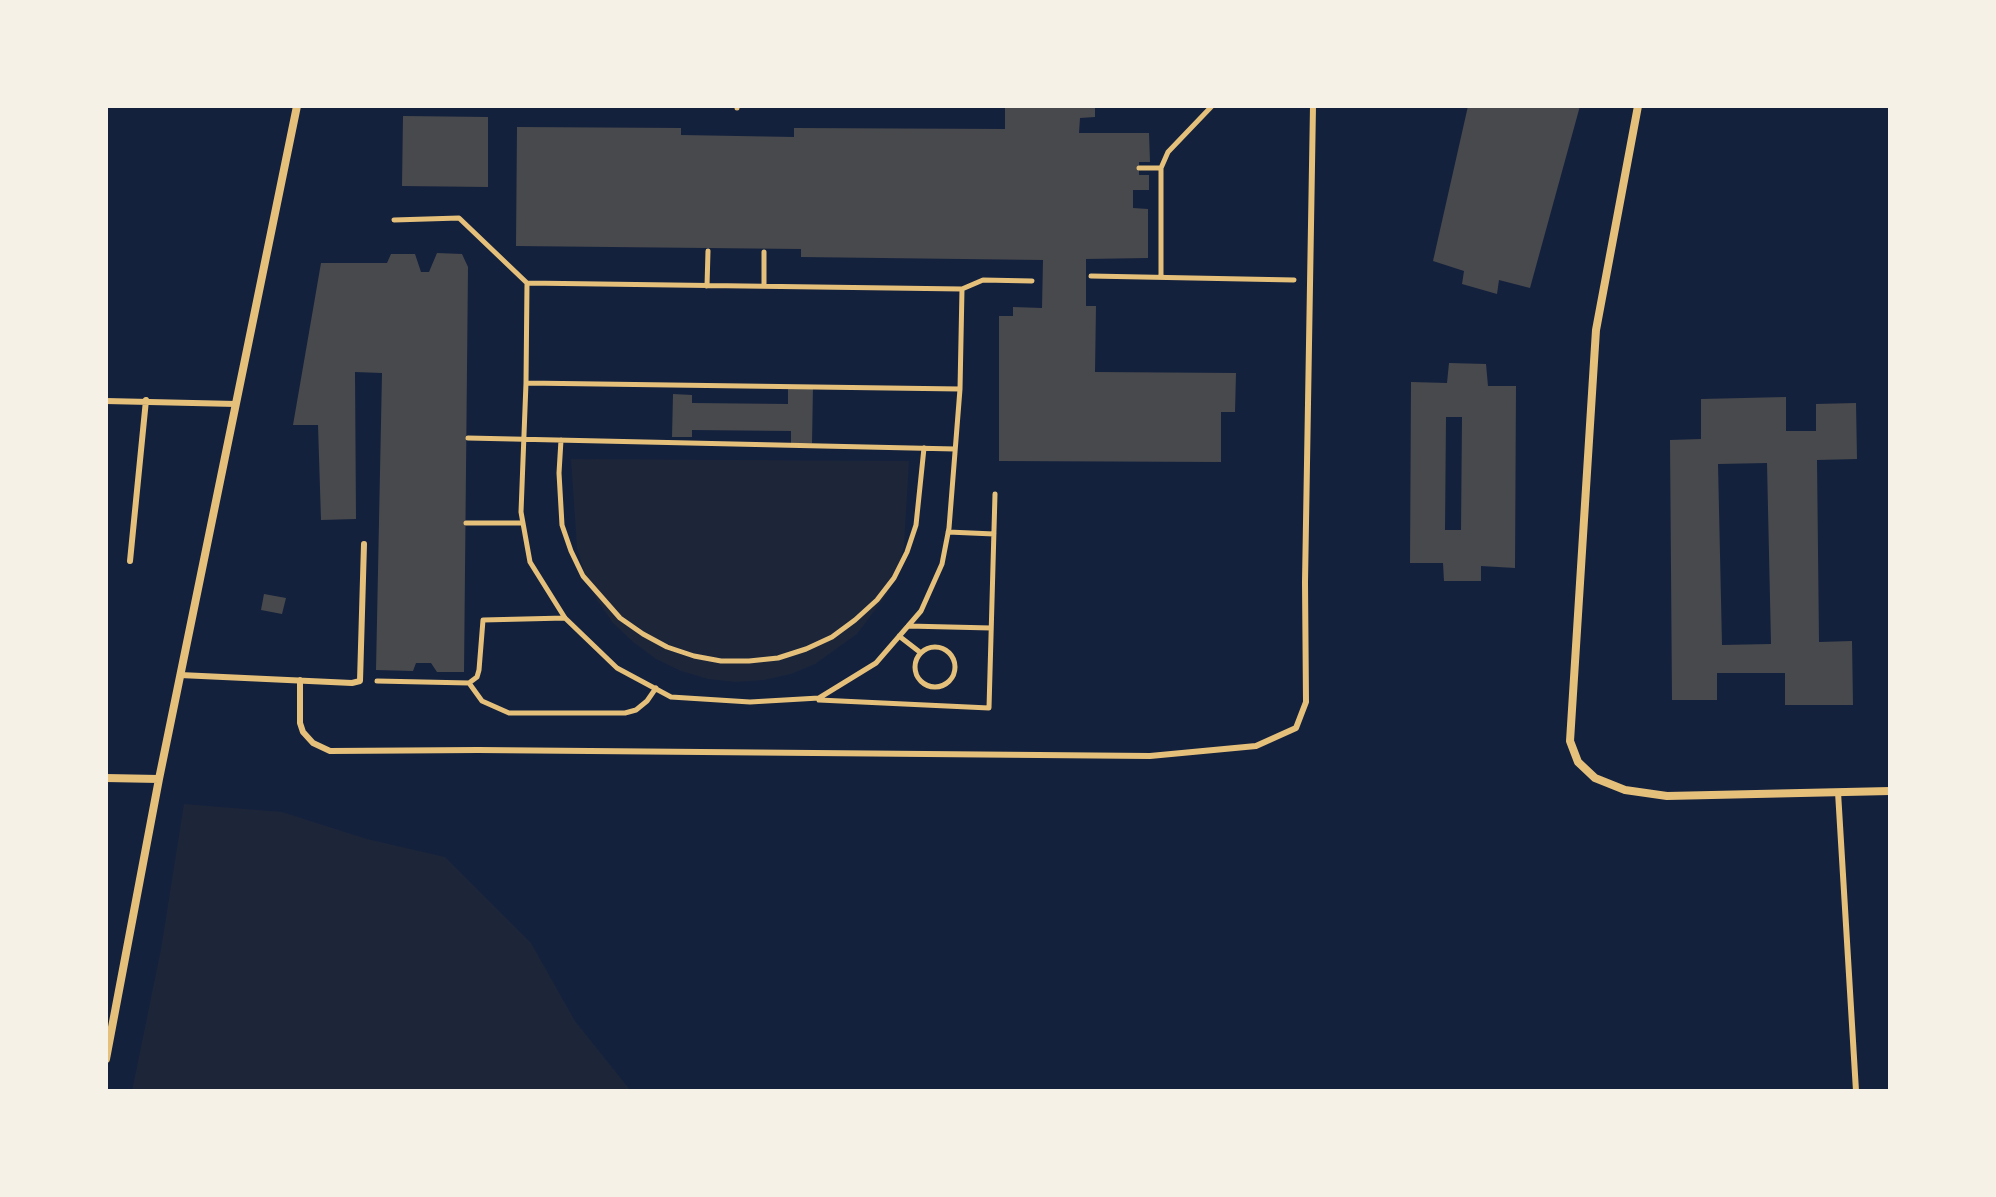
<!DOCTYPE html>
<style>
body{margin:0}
#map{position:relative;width:1996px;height:1197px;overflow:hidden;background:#14213d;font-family:Quicksand,sans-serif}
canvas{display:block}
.frame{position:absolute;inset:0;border:108px solid #f6f1e7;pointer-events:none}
</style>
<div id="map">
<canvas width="1996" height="1197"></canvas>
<div class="frame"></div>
</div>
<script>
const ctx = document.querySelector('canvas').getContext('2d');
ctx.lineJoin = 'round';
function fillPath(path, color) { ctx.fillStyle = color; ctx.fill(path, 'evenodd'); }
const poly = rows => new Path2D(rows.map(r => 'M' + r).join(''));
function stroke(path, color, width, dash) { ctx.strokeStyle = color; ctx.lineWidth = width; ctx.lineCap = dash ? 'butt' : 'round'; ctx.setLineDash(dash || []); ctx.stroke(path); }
fillPath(poly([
 [571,459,909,461,904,545,898,570,887,594,857,634,815,664,791,674,764,680,736,682,708,679,681,671,656,659,633,642,613,623,597,600,585,574,577,548],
 [184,804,282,812,367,839,445,857,531,943,575,1021,631,1091,132,1091,161,949]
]), '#1d2539');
fillPath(poly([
 [1005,106,1095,106,1095,117,1080,118,1079,133,1149,133,1150,162,1139,162,1139,175,1149,175,1149,190,1133,190,1133,208,1148,209,1148,258,1086,259,1086,306,1096,306,1095,372,1236,373,1235,412,1221,412,1221,462,999,461,999,316,1013,316,1013,307,1042,308,1043,260,801,257,801,249,516,246,517,127,681,128,681,135,794,137,794,128,1005,129],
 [1468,106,1580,106,1530,288,1499,280,1497,294,1462,284,1464,271,1433,261],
 [403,116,488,117,488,187,402,186],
 [437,253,462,254,468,267,464,672,437,672,431,663,416,663,413,671,376,670,382,373,355,372,356,519,321,520,318,425,293,425,321,263,387,263,391,254,415,254,421,272,429,272],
 [1449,363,1486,364,1488,386,1516,386,1515,568,1481,566,1481,581,1444,581,1443,563,1410,563,1411,382,1447,383],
 [1446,417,1462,417,1461,530,1445,530],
 [788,386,813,386,812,443,791,443,791,431,692,430,692,437,672,437,673,394,692,395,692,403,788,404],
 [1786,397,1786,431,1816,431,1816,404,1856,403,1857,459,1817,460,1819,642,1852,641,1853,705,1785,705,1785,673,1717,673,1717,700,1672,700,1670,440,1701,439,1701,399],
 [1767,463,1771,644,1722,645,1718,464],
 [264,594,286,598,282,614,261,610]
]), '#48494c');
stroke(poly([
 [737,108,737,106],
 [1139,168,1161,168,1168,152,1212,106],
 [1161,168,1161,277],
 [394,220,459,218,527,283,962,289,960,389,526,383,527,283],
 [764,252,764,286],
 [1091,276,1294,280],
 [707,286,708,251],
 [962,289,983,280,1032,281],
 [526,383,521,512,530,562,565,618,617,668,671,697,750,702,819,698,876,663,921,611,942,564,949,528,960,389],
 [468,438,955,449],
 [561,440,559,473,562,525,571,551,583,576,620,618,643,634,667,647,694,656,721,661,749,661,778,658,806,649,832,637,855,620,877,600,894,578,907,552,916,525,924,448],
 [466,523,523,523],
 [948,532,994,534],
 [908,626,991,628],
 [899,636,921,653],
 '915 667a20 20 0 1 1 40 0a20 20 0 1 1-40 0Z',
 [377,681,469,683,477,677,479,670,483,620,565,618],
 [469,683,482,701,509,713,625,713,636,710,647,701,656,688],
 [819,700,989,708,995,494]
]), '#e5c07b', 5);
stroke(poly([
 [106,401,236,404],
 [130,561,146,400],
 [180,675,352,683,360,681,364,544],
 [300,680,300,723,303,732,313,743,330,751,478,750,1150,756,1256,746,1296,728,1306,702,1305,582,1313,106],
 [1838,792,1856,1091]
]), '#e5c07b', 6);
stroke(poly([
 [1638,106,1596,330,1570,741,1578,762,1595,778,1625,790,1667,796,1890,791],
 [106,778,159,779],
 [106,1059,159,779,297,106]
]), '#e5c07b', 8);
</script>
